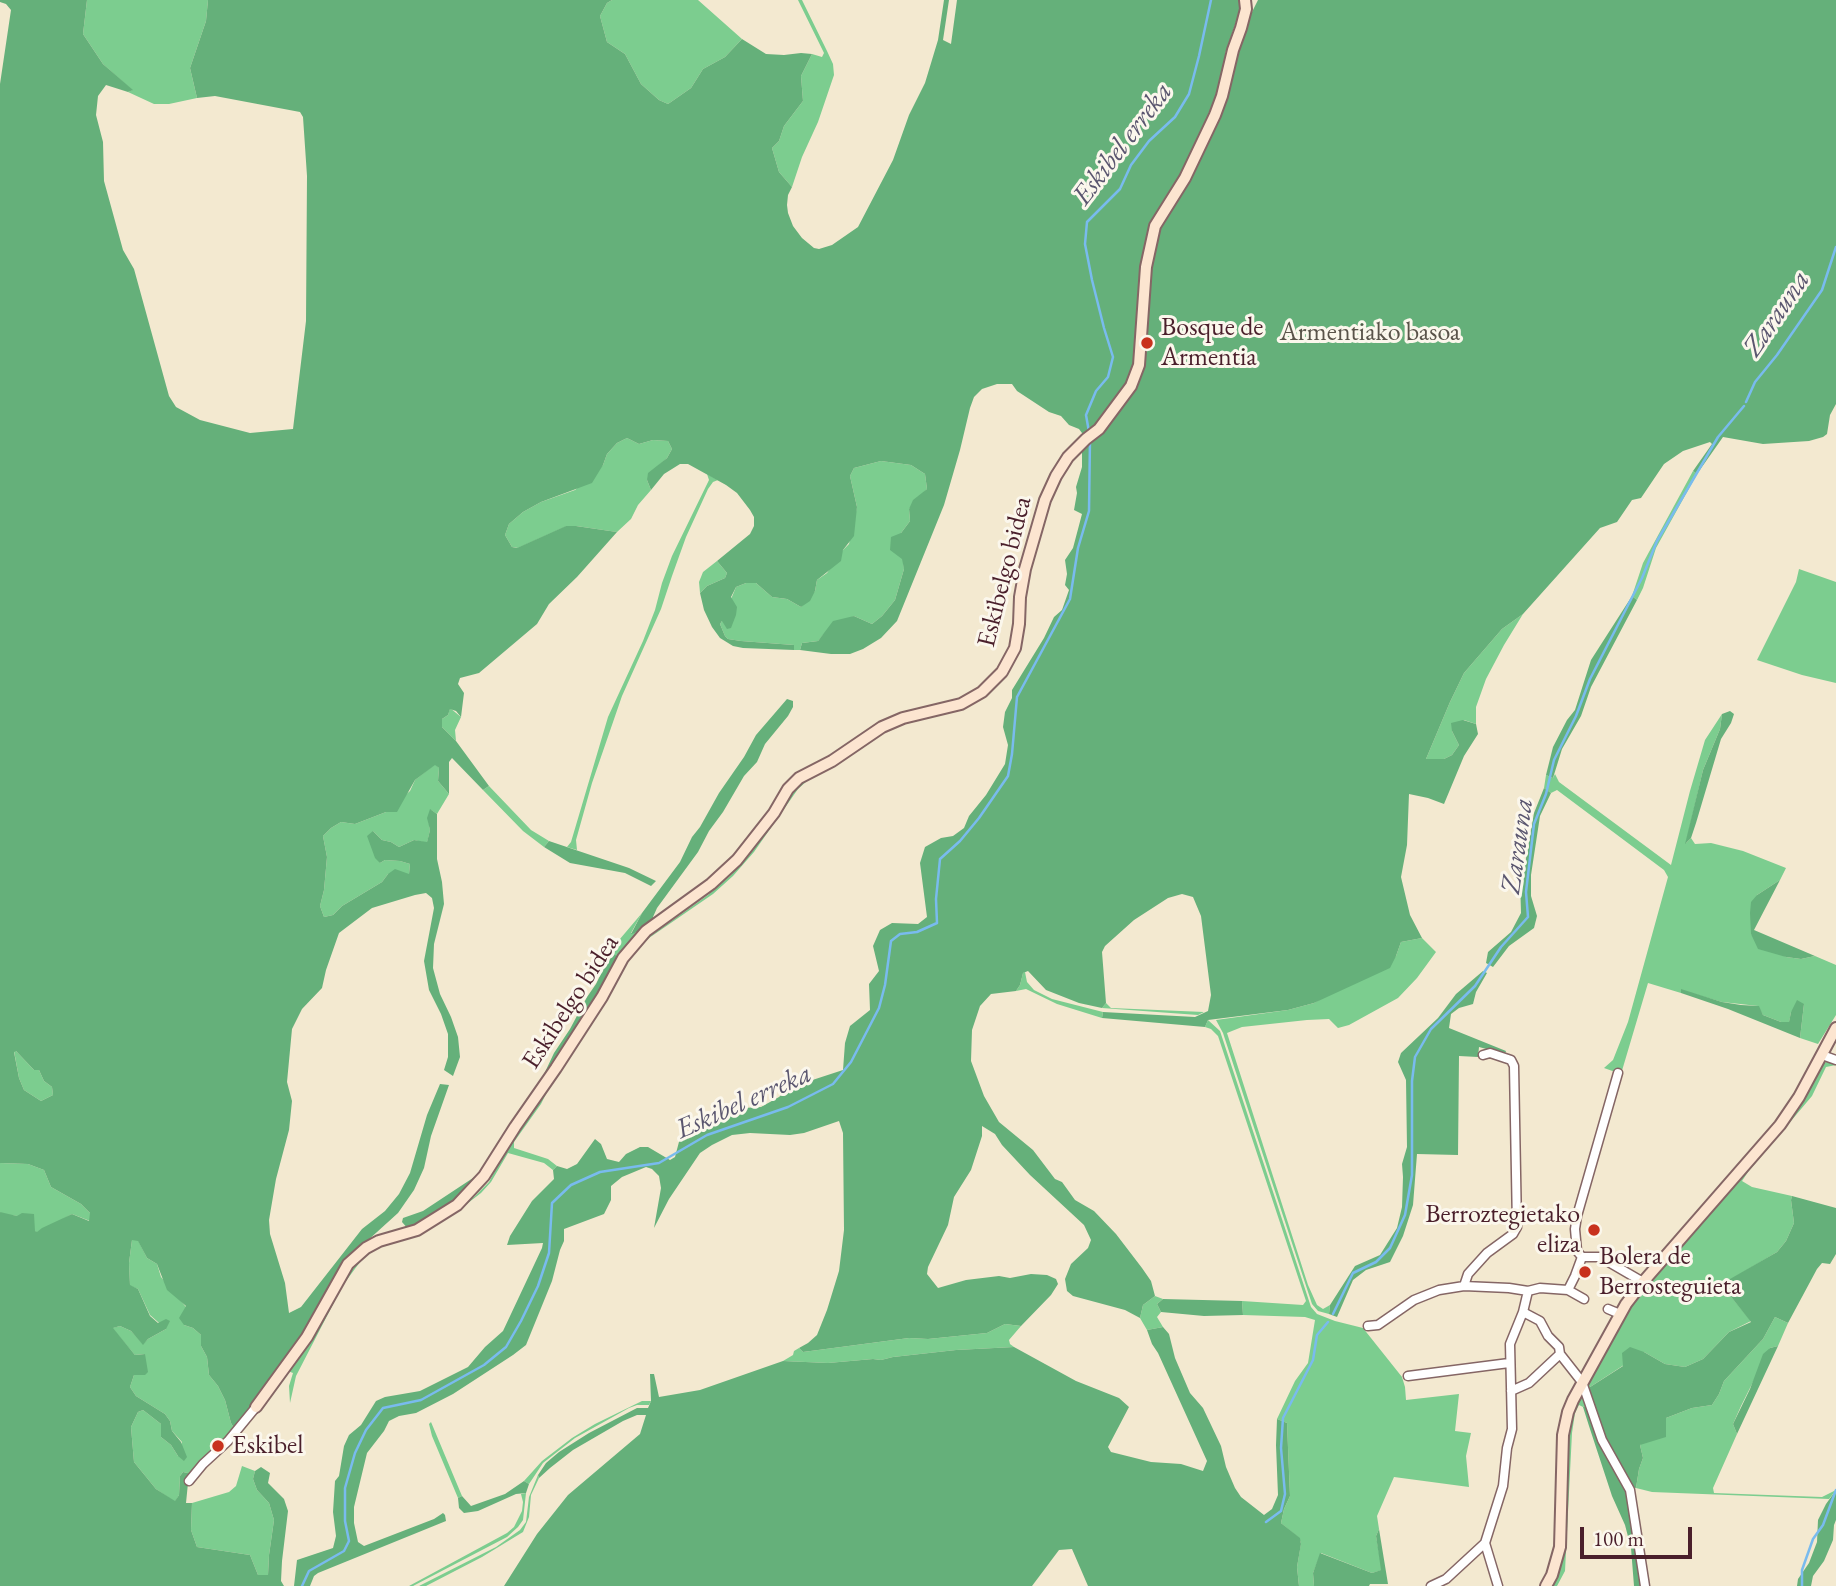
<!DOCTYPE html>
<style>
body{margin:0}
#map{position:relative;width:1836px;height:1586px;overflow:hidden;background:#f3e9d0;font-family:"EB Garamond",serif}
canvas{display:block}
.scale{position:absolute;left:1580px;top:1527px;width:112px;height:32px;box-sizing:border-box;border:4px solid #4a1f2b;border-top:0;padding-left:9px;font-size:21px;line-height:24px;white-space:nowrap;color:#4a1f2b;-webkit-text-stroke:5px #fbf7ec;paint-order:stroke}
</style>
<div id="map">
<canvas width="1836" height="1586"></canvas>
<div class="scale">100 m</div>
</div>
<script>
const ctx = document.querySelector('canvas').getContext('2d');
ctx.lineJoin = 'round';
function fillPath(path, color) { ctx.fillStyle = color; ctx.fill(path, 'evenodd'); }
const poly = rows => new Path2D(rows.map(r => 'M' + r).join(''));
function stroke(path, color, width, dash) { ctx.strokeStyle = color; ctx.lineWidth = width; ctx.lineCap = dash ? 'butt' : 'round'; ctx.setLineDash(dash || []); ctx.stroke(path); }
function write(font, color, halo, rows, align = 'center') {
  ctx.font = font + ' "EB Garamond",serif'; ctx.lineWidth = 6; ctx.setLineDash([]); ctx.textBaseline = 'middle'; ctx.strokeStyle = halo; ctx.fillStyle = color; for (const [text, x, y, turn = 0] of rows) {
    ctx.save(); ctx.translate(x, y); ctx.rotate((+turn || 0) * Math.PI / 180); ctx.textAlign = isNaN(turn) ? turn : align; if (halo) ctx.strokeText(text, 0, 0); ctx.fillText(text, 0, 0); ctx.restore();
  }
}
fillPath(poly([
 [87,0,208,0,206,21,190,68,197,98,169,104,154,104,128,92,132,90,103,64,83,34],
 [612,0,698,0,742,39,725,57,703,69,691,88,668,104,659,100,641,84,625,54,607,42,600,16,607,3],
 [798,0,802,0,827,51,833,64,834,75,818,122,802,157,792,187,779,172,772,148,779,141,784,126,803,101,801,76,812,54,822,57,824,53],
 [627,438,639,444,653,440,668,441,672,449,667,458,657,467,647,480,651,490,638,505,631,519,617,532,576,526,567,526,518,548,512,547,505,535,509,524,523,512,541,502,575,490,603,465,607,454,617,443],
 [1082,446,1083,452,1079,451,1071,460,1061,475,1052,493,1028,578,1021,641,1017,653,1003,679,984,697,970,705,950,713,897,726,882,733,841,762,808,780,798,789,754,852,733,876,713,894,649,938,635,951,550,1086,541,1104,514,1142,514,1148,548,1159,557,1166,553,1170,544,1163,508,1153,491,1182,481,1193,455,1213,427,1231,378,1248,363,1258,343,1285,296,1376,290,1403,289,1386,293,1373,285,1370,310,1335,341,1277,359,1256,368,1250,378,1245,415,1233,437,1223,474,1197,489,1182,517,1130,537,1102,583,1034,606,997,629,956,645,940,708,895,730,876,753,850,794,790,804,780,834,764,891,726,937,714,968,703,988,690,1005,673,1012,663,1018,647,1027,578,1044,512,1054,486,1064,467],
 [881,461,911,465,925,474,927,489,909,509,910,521,901,533,904,569,895,600,882,616,872,624,854,616,823,635,818,641,802,643,800,650,794,650,794,645,741,641,728,639,725,636,720,624,722,621,736,587,746,583,756,583,772,597,787,599,801,607,815,591,817,580,827,573,843,550,849,544,857,507,850,476,854,468],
 [1693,471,1697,474,1656,548,1643,588,1637,600,1632,596,1643,563],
 [707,474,718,480,713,482,708,489,686,537,672,576,661,609,622,696,592,783,576,840,577,850,567,847,571,842,608,717,643,641,655,610,662,583,672,556,709,480],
 [717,561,727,573,725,578,707,586,700,593,699,582,703,572],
 [1799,569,1836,582,1836,683,1802,675,1757,660,1796,582],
 [1523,614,1504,645,1486,679,1476,707,1476,724,1464,720,1452,731,1459,745,1452,755,1444,759,1426,759,1450,702,1464,673,1502,629],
 [450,708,461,717,455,730,456,741,442,727,442,719,448,715],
 [1722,714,1720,729,1703,770,1686,843,1691,838,1695,844,1711,843,1743,851,1786,868,1780,880,1757,895,1751,934,1786,957,1801,959,1815,956,1836,965,1836,1015,1818,1044,1800,1038,1804,1004,1791,1012,1789,1023,1781,1022,1763,1015,1758,1006,1722,1002,1681,990,1681,993,1648,983,1621,1074,1604,1068,1613,1060,1628,1022,1668,877,1664,870,1557,790,1551,793,1544,788,1546,775,1553,778,1555,774,1559,782,1671,865,1690,791,1705,740],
 [435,764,439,768,438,781,449,794,437,814,431,810,428,818,430,830,427,843,414,840,399,847,391,842,382,840,373,831,380,863,385,860,400,861,410,864,409,874,388,874,382,882,342,906,333,915,324,917,320,906,324,890,327,857,323,836,331,828,341,822,355,824,386,812,410,791,415,780],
 [489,786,531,830,549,841,544,847,523,831,483,790],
 [642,913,631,933,638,933,592,1004,617,957,611,953,614,946],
 [1422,938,1436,952,1417,978,1398,998,1349,1025,1338,1028,1329,1019,1307,1020,1242,1027,1227,1033,1308,1285,1317,1305,1323,1309,1330,1305,1329,1314,1318,1311,1312,1304,1223,1033,1216,1020,1288,1010,1314,1003,1396,956,1401,942],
 [1025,972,1027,982,1034,990,1052,999,1103,1012,1102,1018,1057,1004,1026,989,1016,991,1020,985,1023,973],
 [1106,1003,1111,1008,1204,1012,1198,1015,1102,1008],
 [1208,1020,1220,1031,1311,1307,1317,1314,1335,1321,1363,1328,1402,1377,1405,1387,1406,1400,1459,1394,1455,1431,1471,1433,1466,1456,1469,1487,1394,1477,1377,1516,1379,1529,1376,1536,1382,1570,1372,1573,1321,1553,1313,1573,1314,1586,1299,1586,1297,1567,1301,1543,1299,1538,1281,1523,1284,1509,1290,1496,1287,1423,1277,1419,1295,1381,1308,1363,1315,1320,1305,1317,1243,1315,1242,1301,1303,1305,1306,1301,1218,1036,1211,1029,1205,1027],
 [14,1051,16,1051,34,1070,39,1070,44,1081,52,1087,53,1095,41,1101,24,1090,19,1078],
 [1832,1061,1836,1062,1836,1065,1826,1067,1812,1096,1748,1172,1742,1181,1752,1187,1792,1196,1791,1200,1794,1223,1786,1241,1777,1252,1730,1280,1728,1293,1751,1321,1729,1332,1703,1359,1685,1367,1665,1364,1644,1352,1587,1389,1586,1381,1627,1308,1691,1232,1822,1063],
 [0,1163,28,1164,44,1170,51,1187,81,1204,90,1213,90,1221,72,1214,37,1233,17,1216,2,1214,0,1212],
 [132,1240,138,1240,147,1258,157,1264,161,1277,186,1307,184,1325,193,1328,201,1335,201,1346,207,1357,209,1375,218,1386,225,1400,231,1423,235,1430,192,1474,183,1472,180,1476,179,1495,175,1502,156,1489,134,1462,131,1427,138,1412,143,1410,161,1424,161,1437,171,1445,178,1456,182,1442,172,1431,170,1421,165,1414,136,1396,130,1387,134,1375,145,1375,145,1354,135,1355,112,1328,120,1326,131,1331,143,1344,148,1339,166,1329,150,1315,138,1289,130,1286,129,1263],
 [1155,1296,1163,1299,1157,1304,1161,1312,1157,1317,1163,1327,1147,1330,1140,1318,1143,1305],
 [1775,1317,1788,1323,1778,1346,1770,1348,1741,1406,1733,1424,1737,1434,1713,1488,1714,1493,1822,1497,1836,1490,1829,1499,1652,1492,1636,1488,1639,1469,1643,1458,1640,1445,1666,1418,1692,1408,1712,1405,1719,1394,1724,1381,1763,1339],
 [1005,1324,1021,1326,1009,1340,1010,1344,1014,1347,956,1350,893,1357,881,1360,873,1359,828,1363,783,1361,793,1355,794,1351,799,1348,803,1352,909,1338,928,1339,987,1333],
 [1582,1392,1587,1405,1583,1407,1579,1405,1575,1413,1572,1433,1565,1571,1557,1586,1551,1586,1566,1441,1571,1411],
 [642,1401,651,1401,649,1405,637,1405,629,1408,575,1438,543,1463,529,1484,524,1481,542,1461,572,1438,595,1424],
 [431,1422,462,1496,458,1498,432,1436,429,1424],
 [242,1466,255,1471,253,1479,257,1490,269,1503,274,1520,269,1555,268,1575,258,1575,250,1555,197,1547,191,1530,192,1503,229,1492,236,1486],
 [538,1475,539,1478,531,1495,529,1517,523,1532,482,1557,426,1586,419,1586,496,1547,520,1530,526,1522,529,1497],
 [526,1493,523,1520,518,1527,507,1537,413,1586,409,1586,507,1533,514,1527,522,1511,523,1502,521,1494]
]), '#7ccd8f');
fillPath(poly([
 [0,0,87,0,83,34,103,64,133,90,128,92,106,85,98,96,96,115,103,142,104,181,123,250,134,269,169,396,176,407,200,420,250,433,293,429,306,321,307,176,303,117,300,112,215,96,197,98,190,68,206,21,208,0,612,0,607,3,600,16,607,42,625,54,641,84,659,100,668,104,691,88,703,69,725,57,742,39,766,54,784,55,801,53,812,54,801,76,803,101,784,126,779,141,772,148,779,172,792,187,788,195,787,205,788,213,793,226,802,238,814,248,819,249,832,245,858,227,893,160,909,115,925,83,938,40,944,0,949,0,943,40,951,44,957,0,1241,0,1238,16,1225,54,1227,62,1258,0,1836,0,1836,404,1830,415,1827,434,1823,437,1809,441,1763,444,1723,437,1697,474,1693,471,1712,444,1710,442,1683,451,1664,464,1641,498,1632,500,1617,522,1600,528,1523,614,1502,629,1464,673,1450,702,1426,759,1444,759,1452,755,1459,745,1452,731,1451,723,1463,720,1476,724,1478,734,1464,756,1444,804,1428,798,1409,794,1407,845,1401,877,1410,915,1422,938,1401,942,1396,956,1390,968,1314,1003,1288,1010,1208,1020,1205,1027,1102,1018,1103,1012,1195,1017,1208,1011,1211,995,1201,916,1193,897,1182,894,1168,898,1134,920,1105,946,1102,952,1106,1003,1102,1008,1079,1003,1046,990,1028,971,1023,973,1020,985,1016,991,991,994,980,1006,972,1030,971,1061,984,1096,999,1122,1033,1150,1055,1179,1062,1182,1075,1200,1094,1211,1116,1234,1142,1268,1151,1281,1155,1296,1143,1305,1140,1318,1125,1310,1073,1296,1067,1291,1065,1279,1071,1264,1088,1248,1091,1240,1084,1225,1030,1175,1002,1145,995,1134,982,1126,982,1136,971,1170,954,1197,948,1225,928,1267,927,1274,938,1288,966,1280,999,1276,1010,1278,1031,1274,1047,1275,1056,1279,1058,1284,1051,1295,1021,1326,1005,1324,987,1333,928,1339,909,1338,803,1352,799,1348,808,1343,817,1335,827,1310,839,1271,844,1230,843,1133,839,1121,804,1133,790,1135,750,1133,732,1135,712,1145,700,1153,669,1199,654,1228,661,1188,659,1176,652,1169,646,1167,622,1177,611,1186,611,1200,604,1214,564,1229,564,1241,560,1250,552,1281,526,1345,513,1355,453,1394,416,1413,399,1416,389,1421,384,1431,367,1453,354,1507,354,1523,358,1542,364,1546,434,1519,443,1513,445,1515,446,1521,318,1573,314,1576,310,1586,294,1586,297,1560,333,1548,336,1536,333,1512,335,1481,339,1476,344,1446,349,1435,361,1425,376,1401,385,1397,420,1391,468,1367,485,1347,503,1331,542,1248,543,1243,507,1245,510,1236,532,1201,554,1179,553,1170,557,1166,567,1169,577,1164,595,1139,601,1144,607,1159,619,1162,626,1154,640,1147,648,1147,670,1160,675,1157,680,1138,743,1108,761,1107,779,1097,788,1088,843,1070,845,1043,850,1026,870,1010,869,984,879,971,873,946,880,930,892,923,918,924,927,917,920,863,925,847,941,838,953,836,964,828,969,816,986,795,1005,764,1008,745,1003,727,1005,712,1012,698,1012,690,1044,638,1054,617,1062,610,1069,590,1065,585,1067,574,1065,560,1073,548,1082,514,1074,510,1077,493,1076,487,1082,467,1082,446,1088,441,1079,429,1069,425,1061,416,1049,412,1017,391,1012,384,997,384,982,389,974,397,970,408,960,450,944,505,897,621,881,638,863,649,850,654,831,654,800,650,802,643,818,641,833,621,854,616,872,624,882,616,895,600,904,569,902,559,890,550,891,537,901,533,910,521,909,509,913,500,927,489,925,474,911,465,881,461,854,468,850,476,857,507,854,536,843,550,841,561,817,580,815,591,810,601,801,607,787,599,772,597,756,583,746,583,736,587,731,597,737,607,736,615,731,628,727,629,722,621,720,624,725,636,728,639,741,641,794,645,794,650,743,648,733,646,720,638,712,627,704,610,700,593,707,586,725,578,727,573,717,561,750,534,754,526,754,517,750,510,737,493,726,485,688,464,680,464,664,474,651,490,647,480,648,473,667,458,672,449,668,441,653,440,639,444,627,438,617,443,607,454,603,465,592,483,541,502,523,512,509,524,505,535,512,547,517,548,566,526,576,526,617,532,577,577,549,604,537,624,479,673,460,678,458,684,464,693,461,717,456,711,450,709,448,715,442,719,442,727,456,741,489,786,483,790,452,758,449,762,449,794,438,781,439,768,435,765,415,780,397,812,386,812,355,824,341,822,331,828,323,836,327,857,324,890,320,906,324,917,333,915,342,906,382,882,388,874,395,869,409,874,410,864,400,861,385,860,380,863,375,858,367,836,373,831,382,840,391,842,399,847,414,840,427,842,430,830,427,818,430,809,437,814,437,859,442,882,444,904,434,944,433,968,440,994,451,1017,458,1037,460,1057,453,1076,444,1070,448,1057,448,1034,441,1014,429,990,424,961,434,908,432,898,426,893,415,895,372,908,339,933,326,970,322,988,302,1009,292,1029,287,1082,292,1101,289,1130,276,1179,269,1220,270,1234,285,1283,289,1313,301,1307,362,1229,385,1211,399,1194,410,1173,427,1115,440,1084,449,1085,431,1136,424,1168,414,1190,398,1213,356,1251,335,1277,310,1325,235,1430,231,1423,225,1400,218,1386,209,1375,207,1357,201,1346,201,1335,193,1328,184,1325,179,1318,186,1306,167,1290,157,1264,147,1258,138,1241,132,1240,129,1263,130,1285,138,1289,150,1316,158,1323,166,1319,170,1321,166,1329,148,1339,143,1345,131,1331,120,1326,113,1328,135,1355,145,1354,148,1372,145,1375,134,1375,130,1387,136,1396,165,1414,170,1421,172,1431,181,1442,187,1457,184,1461,178,1456,171,1445,161,1437,161,1424,143,1410,138,1412,131,1427,134,1462,156,1489,175,1501,179,1495,180,1476,183,1472,192,1474,188,1483,186,1503,192,1503,191,1530,197,1547,250,1555,258,1575,268,1575,269,1555,274,1520,269,1503,257,1490,253,1479,255,1471,261,1467,270,1473,268,1483,284,1499,288,1511,282,1561,281,1581,284,1586,0,1586,0,1212,17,1216,22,1213,34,1214,35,1231,37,1232,42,1228,72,1214,89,1221,90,1213,81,1204,51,1187,44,1170,28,1164,0,1163,0,84,11,10,6,4,0,2],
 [16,1051,34,1070,39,1070,44,1081,52,1087,53,1095,41,1101,24,1090,19,1078,14,1052],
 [1632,596,1637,600,1591,687,1581,716,1562,749,1553,778,1546,775,1553,747,1567,720,1575,710,1591,660],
 [787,699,793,701,793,707,788,716,765,744,757,762,744,776,723,812,709,831,698,852,657,908,653,917,653,928,631,934,642,913,680,862,692,837,700,827,719,793,744,757,756,735],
 [1730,711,1734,714,1731,723,1721,739,1696,823,1691,838,1685,844,1703,770,1720,729,1722,714],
 [1544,788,1551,793,1540,816,1531,875,1531,896,1537,916,1534,928,1509,946,1493,967,1486,963,1488,952,1511,932,1521,913,1520,878,1525,864,1534,813],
 [549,841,629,868,656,881,651,886,625,873,570,863,544,847],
 [1780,880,1754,930,1815,956,1801,959,1786,957,1758,949,1751,934,1750,913,1751,902,1757,895],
 [611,953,617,956,592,1004,537,1089,554,1053,570,1029,587,997,596,984],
 [1483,971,1487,973,1476,992,1473,1004,1459,1008,1451,1014,1449,1028,1506,1051,1505,1054,1479,1047,1478,1057,1459,1056,1458,1155,1417,1154,1413,1205,1403,1236,1390,1262,1366,1270,1353,1280,1337,1317,1329,1314,1330,1305,1355,1266,1380,1255,1397,1228,1402,1207,1403,1177,1402,1164,1407,1147,1406,1080,1398,1062,1401,1053,1438,1018,1456,994],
 [1681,989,1722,1002,1741,1005,1759,1006,1763,1015,1781,1022,1789,1022,1791,1012,1797,1000,1804,1004,1800,1038,1728,1009,1681,993],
 [486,1163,475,1188,409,1230,402,1222,403,1218,423,1211,476,1176],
 [1792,1196,1836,1208,1836,1254,1830,1264,1822,1263,1817,1269,1788,1323,1775,1317,1763,1339,1724,1381,1719,1394,1712,1405,1692,1408,1666,1418,1666,1437,1640,1445,1643,1458,1639,1469,1636,1488,1630,1486,1612,1456,1587,1389,1623,1366,1622,1353,1630,1347,1644,1352,1665,1364,1685,1367,1703,1359,1729,1332,1751,1322,1728,1293,1730,1279,1777,1252,1786,1241,1794,1223,1791,1200],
 [1163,1299,1242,1301,1243,1315,1204,1316,1161,1312,1157,1304],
 [1163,1327,1169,1334,1175,1358,1190,1393,1203,1408,1221,1446,1226,1467,1235,1488,1241,1497,1264,1515,1272,1509,1278,1495,1276,1445,1277,1419,1287,1423,1290,1496,1284,1509,1281,1523,1300,1538,1301,1544,1297,1567,1299,1586,1088,1586,1072,1549,1059,1550,1032,1586,504,1586,537,1534,568,1495,640,1434,646,1415,637,1415,623,1421,573,1450,550,1468,539,1478,538,1475,546,1463,559,1452,589,1433,637,1408,648,1408,651,1401,650,1374,654,1374,659,1397,700,1390,783,1361,828,1363,873,1359,881,1360,893,1357,956,1350,1014,1347,1076,1381,1119,1398,1129,1407,1108,1447,1111,1452,1151,1462,1181,1464,1203,1471,1207,1461,1158,1353,1152,1344,1147,1330],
 [1778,1346,1737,1434,1733,1424,1750,1389,1763,1354,1770,1348],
 [1587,1405,1627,1492,1642,1586,1634,1586,1631,1548,1625,1525,1612,1496,1589,1426,1583,1407],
 [524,1481,529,1484,526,1493,516,1494,478,1511,464,1513,459,1508,458,1498,462,1496,471,1506,505,1494],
 [1836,1490,1836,1520,1834,1525,1833,1540,1824,1561,1813,1576,1811,1586,1797,1586,1798,1579,1809,1563,1817,1542,1818,1520,1826,1504],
 [1379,1529,1388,1584,1370,1584,1369,1586,1314,1586,1313,1573,1320,1553,1372,1573,1381,1570,1376,1536]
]), '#65b07a');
stroke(poly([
 [1746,402,1755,382,1777,355,1822,290,1836,247],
 [1089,432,1086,415,1096,391,1108,377,1113,357,1104,328,1092,280,1085,244,1087,222,1120,189,1131,165,1149,141,1175,117,1189,94,1199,56,1211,0],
 [1333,1314,1353,1273,1376,1262,1390,1248,1405,1215,1412,1175,1412,1081,1415,1057,1431,1029,1475,986,1501,947,1528,917,1526,892,1534,824,1546,794,1554,760,1576,716,1590,679,1642,578,1657,541,1718,437,1744,406],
 [1266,1522,1281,1511,1285,1494,1281,1448,1283,1418,1313,1360,1317,1335,1328,1322],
 [302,1586,309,1571,344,1551,349,1541,345,1521,345,1488,355,1453,366,1430,383,1408,421,1400,484,1365,506,1347,521,1321,538,1286,549,1253,552,1203,571,1185,600,1172,659,1163,707,1135,788,1107,833,1084,851,1062,879,1008,885,985,891,941,900,934,917,932,937,923,936,899,940,859,960,841,979,818,1008,776,1012,754,1017,697,1070,599,1078,548,1089,511,1090,439],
 [1802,1586,1802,1570,1813,1539,1823,1525,1836,1490]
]), '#79bbee', 2.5);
const street = poly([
 [1822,1055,1836,1060],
 [1582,1257,1577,1251,1575,1229,1577,1216,1618,1073],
 [1464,1286,1468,1274,1487,1253,1513,1234,1517,1227,1514,1066,1511,1060,1490,1053,1483,1055],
 [1568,1290,1584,1299],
 [1608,1309,1620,1314],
 [1523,1312,1540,1321,1548,1336,1559,1347,1560,1354,1582,1382,1602,1440,1630,1490,1645,1586],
 [1368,1326,1378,1325,1414,1300,1439,1290,1464,1286,1509,1288,1528,1291],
 [1408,1376,1509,1363],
 [1511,1391,1529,1383,1560,1354],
 [189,1481,203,1464,228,1441,256,1407],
 [1431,1586,1446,1579,1485,1543],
 [1498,1586,1485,1543,1503,1486,1507,1448,1512,1429,1510,1344,1523,1312,1528,1291,1540,1288,1568,1290,1575,1276,1582,1257,1600,1257,1643,1282]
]);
const secondary = poly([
 [256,1407,307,1337,348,1264,366,1248,379,1241,417,1230,457,1205,484,1176,515,1127,556,1068,602,997,623,958,646,931,711,884,737,860,774,813,788,789,799,778,832,761,882,727,903,718,961,704,982,692,1002,672,1015,648,1019,624,1020,597,1025,569,1045,500,1056,476,1068,457,1086,439,1099,429,1131,386,1139,365,1146,267,1155,226,1185,178,1215,115,1222,96,1233,50,1241,28,1246,9,1245,0],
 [1546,1586,1552,1575,1560,1547,1563,1435,1568,1412,1573,1400,1626,1304,1643,1282,1780,1125,1799,1097,1836,1028]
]);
stroke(street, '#856665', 11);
stroke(secondary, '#856665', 14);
stroke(street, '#fff', 8);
stroke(secondary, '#fce5d0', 10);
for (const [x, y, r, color] of [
 [1147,343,7,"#c8321e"],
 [1594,1230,7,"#c8321e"],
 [1585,1272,7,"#c8321e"],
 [218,1446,7,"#c8321e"]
]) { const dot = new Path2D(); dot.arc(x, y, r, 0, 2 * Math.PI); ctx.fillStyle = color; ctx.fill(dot); stroke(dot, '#fbf7ec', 2.5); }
write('26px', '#4a1f2b', '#fbf7ec', [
 ["Bosque de",1161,328],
 ["Armentia",1161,358],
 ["Berroztegietako",1580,1215,"right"],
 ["eliza",1580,1245,"right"],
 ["Bolera de",1599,1257],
 ["Berrosteguieta",1599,1287],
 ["Eskibel",232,1446]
], 'left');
write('26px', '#595349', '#fbf7ec', [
 ["Armentiako basoa",1370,333]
]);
write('26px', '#4a1f2b', '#fbf7ec', [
 ["Eskibelgo bidea",1005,572,-76],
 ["Eskibelgo bidea",571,1002,-57]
]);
write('italic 28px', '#5a566f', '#fbf7ec', [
 ["Eskibel erreka",1123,144,-53],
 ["Zarauna",1777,314,-56],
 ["Zarauna",1518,846,-82],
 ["Eskibel erreka",744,1102,-24]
]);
</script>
